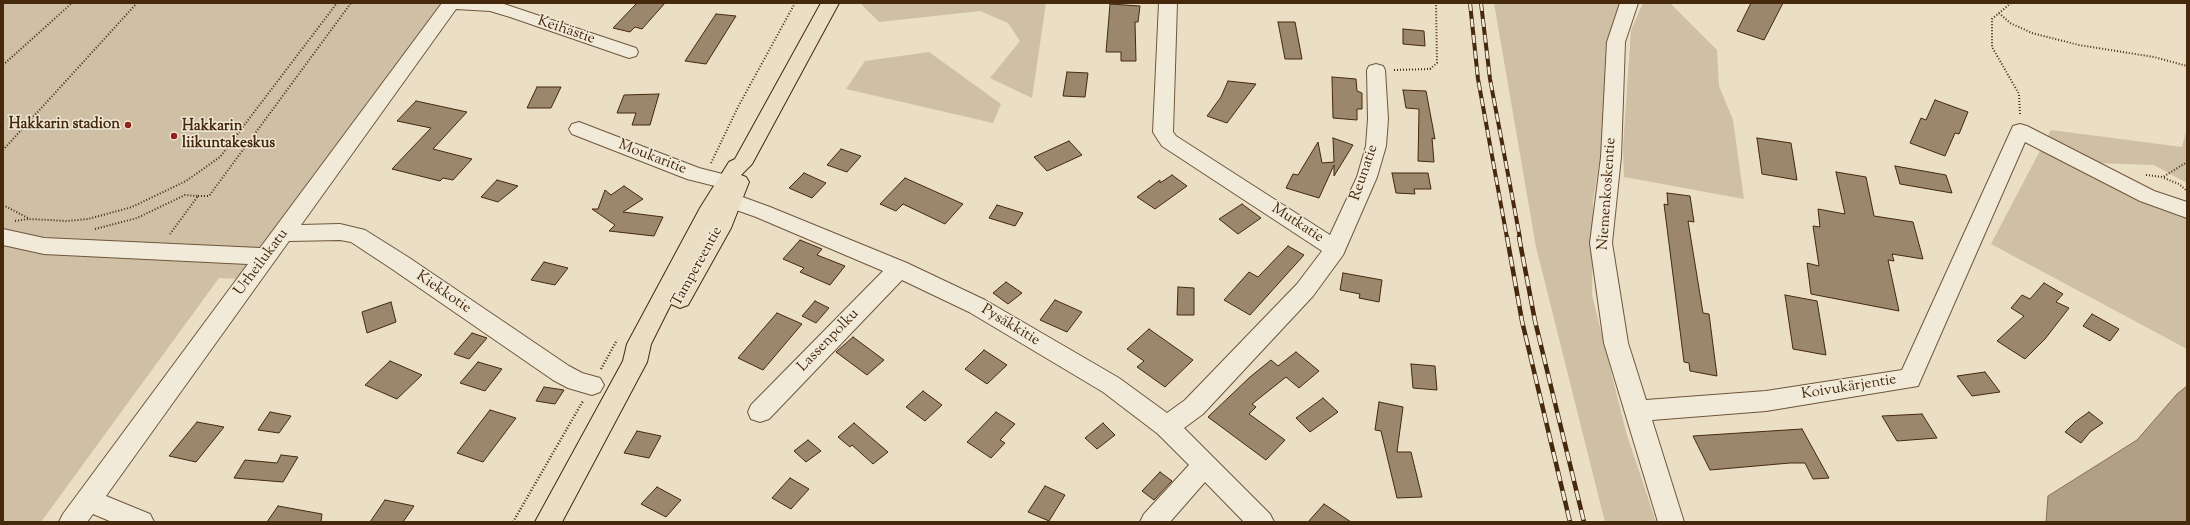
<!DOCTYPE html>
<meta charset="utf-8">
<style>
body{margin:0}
#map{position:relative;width:2190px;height:525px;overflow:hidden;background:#eadec4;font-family:"Sorts Mill Goudy",serif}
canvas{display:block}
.frame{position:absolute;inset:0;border:4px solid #46280d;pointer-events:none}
</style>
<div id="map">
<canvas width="2190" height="525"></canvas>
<div class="frame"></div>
</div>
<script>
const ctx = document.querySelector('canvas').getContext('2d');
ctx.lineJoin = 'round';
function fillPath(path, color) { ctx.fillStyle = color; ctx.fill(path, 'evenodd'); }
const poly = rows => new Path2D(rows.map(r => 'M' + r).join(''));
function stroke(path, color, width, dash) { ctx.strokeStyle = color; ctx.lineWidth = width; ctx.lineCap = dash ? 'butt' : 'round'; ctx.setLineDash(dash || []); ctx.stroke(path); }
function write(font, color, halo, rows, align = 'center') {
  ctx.font = font + ' "Sorts Mill Goudy",serif'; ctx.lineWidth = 3; ctx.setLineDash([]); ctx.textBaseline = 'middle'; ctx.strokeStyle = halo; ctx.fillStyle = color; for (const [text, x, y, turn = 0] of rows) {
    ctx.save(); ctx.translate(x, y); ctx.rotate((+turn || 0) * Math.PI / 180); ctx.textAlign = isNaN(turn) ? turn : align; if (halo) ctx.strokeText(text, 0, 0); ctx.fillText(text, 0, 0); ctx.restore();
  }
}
fillPath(poly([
 [3,3,442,3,243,279,219,278,41,522,3,522],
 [860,3,1046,3,1032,98,990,78,1020,41,1008,23,980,11,879,22],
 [1494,3,1620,3,1605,59,1604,132,1593,201,1592,295,1626,432,1656,522,1605,522,1536,247],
 [1643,3,1670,3,1717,50,1719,86,1733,120,1744,199,1624,177,1623,148,1631,30],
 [929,52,1001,104,993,123,846,89,865,61],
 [2187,128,2187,183,2154,165,2097,163,2046,139,2051,130,2182,147],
 [2042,147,2187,215,2187,349,1991,244]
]), '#cebfa5');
const water = poly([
 [2187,386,2187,522,2046,522,2048,496,2137,440,2177,394,2187,386]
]);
fillPath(water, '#b2a086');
stroke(water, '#877056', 1);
const building = poly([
 [637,3,665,3,642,29,635,27,630,32,613,28,637,3],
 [1751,3,1783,3,1764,40,1737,31,1751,3],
 [1110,4,1140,6,1138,22,1135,22,1136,61,1121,61,1121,52,1106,52,1110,4],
 [716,14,736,16,706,64,685,61,716,14],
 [1278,22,1295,22,1302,59,1285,59,1278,22],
 [1403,29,1424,31,1425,46,1403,44,1403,29],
 [1067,72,1088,73,1085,97,1063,96,1067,72],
 [1332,77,1356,79,1357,91,1362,93,1362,109,1357,109,1357,120,1333,118,1332,77],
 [1228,81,1256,84,1227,123,1207,116,1221,97,1228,81],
 [537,87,561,87,551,108,527,108,537,87],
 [1403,90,1426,91,1435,139,1432,138,1434,162,1418,161,1419,109,1406,108,1403,90],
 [659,94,650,125,632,125,636,113,617,113,624,95,659,94],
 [1935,100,1968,112,1959,134,1955,133,1945,156,1910,143,1921,118,1926,120,1935,100],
 [416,101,467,112,433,149,472,159,453,180,443,178,440,181,392,169,431,128,397,121,416,101],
 [1333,138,1353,145,1334,176,1334,165,1319,198,1286,188,1293,174,1298,175,1318,142,1322,163,1334,162,1333,138],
 [1757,138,1791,143,1797,180,1762,174,1757,138],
 [1069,141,1082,155,1047,171,1034,157,1069,141],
 [841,149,861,156,847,172,827,165,841,149],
 [1895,166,1946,175,1952,193,1900,184,1895,166],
 [1836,172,1866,177,1874,216,1913,222,1923,259,1892,254,1894,261,1888,260,1899,311,1811,294,1807,263,1819,266,1813,226,1820,227,1818,209,1845,214,1836,172],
 [804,173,826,183,812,198,789,188,804,173],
 [1392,173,1428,173,1431,189,1414,189,1415,194,1396,193,1392,173],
 [1172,175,1187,186,1155,209,1137,197,1160,180,1160,183,1172,175],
 [905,178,963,204,945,224,903,204,896,211,880,204,905,178],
 [497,180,518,186,498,202,481,197,497,180],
 [624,186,643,199,623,212,663,217,654,236,609,231,615,225,592,209,598,209,605,190,611,195,624,186],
 [1667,193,1690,196,1694,222,1688,221,1703,313,1709,314,1717,376,1690,371,1689,363,1684,362,1664,204,1668,205,1667,193],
 [1242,204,1261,218,1238,234,1219,219,1242,204],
 [997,205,1023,213,1015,226,989,218,997,205],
 [800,240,822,249,817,255,845,266,830,285,800,272,804,268,783,259,800,240],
 [1288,246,1304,255,1250,315,1224,300,1249,272,1258,277,1288,246],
 [544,262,568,268,555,285,531,280,544,262],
 [1343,273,1382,280,1379,302,1359,298,1360,294,1340,290,1343,273],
 [1006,282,1022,293,1008,304,993,293,1006,282],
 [2044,283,2063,294,2056,302,2069,308,2045,339,2025,359,1997,341,2024,316,2011,308,2022,295,2030,299,2044,283],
 [1178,287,1194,288,1194,315,1177,315,1178,287],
 [1785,295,1817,301,1826,355,1793,349,1785,295],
 [1055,300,1082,312,1067,332,1040,320,1055,300],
 [815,301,829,308,816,323,802,316,815,301],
 [391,302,396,322,367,333,362,312,391,302],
 [777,313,802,324,763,370,738,358,777,313],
 [2092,314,2119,329,2110,341,2083,326,2092,314],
 [1149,329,1193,360,1165,387,1137,367,1144,361,1127,349,1149,329],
 [472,333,487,338,469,359,454,354,472,333],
 [853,337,884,360,867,375,836,352,853,337],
 [984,350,1007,365,987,384,965,369,984,350],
 [1296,352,1319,371,1299,388,1286,377,1252,404,1256,407,1249,414,1285,440,1266,460,1208,417,1250,377,1271,360,1278,366,1296,352],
 [390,361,422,375,397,399,365,385,390,361],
 [478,362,502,369,485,391,460,383,478,362],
 [1411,364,1435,366,1437,390,1413,388,1411,364],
 [1985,372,2000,392,1972,396,1957,376,1985,372],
 [544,387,564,390,555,404,536,401,544,387],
 [923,391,942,405,925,421,906,407,923,391],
 [1323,398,1338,412,1310,432,1296,418,1323,398],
 [1379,402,1403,407,1397,452,1411,452,1422,497,1397,498,1381,431,1375,430,1379,402],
 [490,410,516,418,483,462,457,453,490,410],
 [270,412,291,416,279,433,258,430,270,412],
 [996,412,1015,424,1000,440,1005,443,991,458,967,442,996,412],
 [2089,412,2103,423,2090,432,2081,443,2065,432,2075,422,2089,412],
 [1922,414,1937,438,1897,441,1882,416,1922,414],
 [197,422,224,427,196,462,169,456,197,422],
 [854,423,888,452,873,464,852,445,850,447,838,437,854,423],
 [1103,423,1115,435,1097,449,1085,438,1103,423],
 [1802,429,1829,478,1813,479,1805,463,1790,463,1710,470,1693,436,1802,429],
 [637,431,661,436,649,458,624,453,637,431],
 [808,440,821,451,806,462,794,451,808,440],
 [281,455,298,457,283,482,234,478,245,460,277,463,281,455],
 [1160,472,1172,481,1154,500,1142,491,1160,472],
 [790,478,809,489,791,509,772,498,790,478],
 [1045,486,1065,495,1049,521,1028,512,1045,486],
 [657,487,681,500,666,517,641,504,657,487],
 [385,500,414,506,403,522,370,522,385,500],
 [1324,504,1351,522,1308,522,1324,504],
 [278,506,322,514,321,522,267,522,278,506]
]);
fillPath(building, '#9b876c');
stroke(building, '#46280d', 1);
const minor = poly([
 [442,3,501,3,636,48,638,52,636,56,629,58,510,17,490,11,456,9,301,225,340,224,365,230,408,257,569,366,582,373,600,378,604,385,600,392,592,395,568,388,553,380,392,269,351,242,340,240,289,241,106,496,150,514,154,522,112,522,93,514,87,522,59,522,63,514,248,264,44,254,3,245,3,229,44,238,260,248,442,3],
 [1159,3,1177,3,1173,132,1176,136,1330,235,1357,177,1366,146,1368,119,1367,70,1369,66,1376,64,1383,66,1385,70,1388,119,1386,146,1377,177,1343,255,1313,296,1203,414,1184,428,1270,514,1274,522,1244,522,1205,482,1170,522,1140,522,1144,514,1189,465,1158,434,1103,392,969,312,902,280,769,419,760,422,751,419,748,412,751,405,883,271,756,217,711,201,708,196,711,191,718,188,770,207,907,263,985,300,1119,378,1167,413,1185,400,1297,284,1322,251,1162,146,1156,137,1153,132,1159,3],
 [1620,3,1638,3,1625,42,1621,157,1612,243,1628,343,1646,400,1766,391,1902,370,2013,126,2020,124,2027,126,2154,191,2187,202,2187,218,2140,201,2025,142,1918,386,1766,411,1652,420,1684,522,1658,522,1604,343,1590,243,1601,157,1607,42,1620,3],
 [579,122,699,168,734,177,737,182,734,187,727,189,687,179,572,134,569,129,572,124,579,122]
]);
const major = poly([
 [821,3,839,3,752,164,741,175,746,177,749,182,731,228,688,305,680,308,671,304,651,344,647,362,562,522,535,522,623,361,627,344,700,208,729,162,735,159,821,3]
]);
stroke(minor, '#6f563b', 2);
stroke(major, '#46280d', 2);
stroke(poly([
 [2011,3,1992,19,1992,47,2019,94,2020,115],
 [1999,13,2010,23,2032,33,2079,45,2154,57,2187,66],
 [3,65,72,3],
 [1394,70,1430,69,1437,63,1436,3],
 [3,150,137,3],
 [711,163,738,107,795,3],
 [2146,175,2163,177,2187,162],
 [2164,178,2179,184,2187,191],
 [198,196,209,196,351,3],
 [3,205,30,219,67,221,88,219,132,207,186,181,220,157,337,3],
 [15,221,28,219],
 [95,229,137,218,185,195,198,196,170,234]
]), '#46280d', 2, [1, 2]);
stroke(poly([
 [601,369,617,340],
 [513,522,583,401]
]), '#46280d', 2.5, [1, 2]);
fillPath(minor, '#f1ead9');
fillPath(major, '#eadec4');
const railFar1 = poly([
 [1470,3,1478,79,1507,238],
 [1481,3,1490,79,1520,238]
]);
const rail = poly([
 [1507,237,1522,321,1570,522],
 [1519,237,1535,321,1584,522]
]);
stroke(railFar1, '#46280d', 4);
stroke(rail, '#46280d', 4.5);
stroke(railFar1, '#f1ead9', 2.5, [8]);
stroke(rail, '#f1ead9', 3, [10]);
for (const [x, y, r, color] of [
 [128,125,4,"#8f2418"],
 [174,136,4,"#8f2418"]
]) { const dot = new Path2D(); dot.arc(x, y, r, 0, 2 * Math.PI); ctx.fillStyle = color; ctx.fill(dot); stroke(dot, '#f1ead9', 1.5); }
write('15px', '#46280d', '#f1ead9', [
 ["Keihästie",566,31,19],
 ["Moukaritie",652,158,21],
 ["Reunatie",1365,173,-71],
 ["Niemenkoskentie",1608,194,-86],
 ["Mutkatie",1297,224,33],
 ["Urheilukatu",262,263,-53],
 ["Tampereentie",698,267,-61],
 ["Kiekkotie",443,293,34],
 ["Pysäkkitie",1010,326,31],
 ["Lassenpolku",829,341,-46],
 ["Koivukärjentie",1849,388,-9]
]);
write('bold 15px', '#46280d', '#f1ead9', [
 ["Hakkarin stadion",120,125],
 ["Hakkarin",182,127,"left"],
 ["liikuntakeskus",182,144,"left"]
], 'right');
</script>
